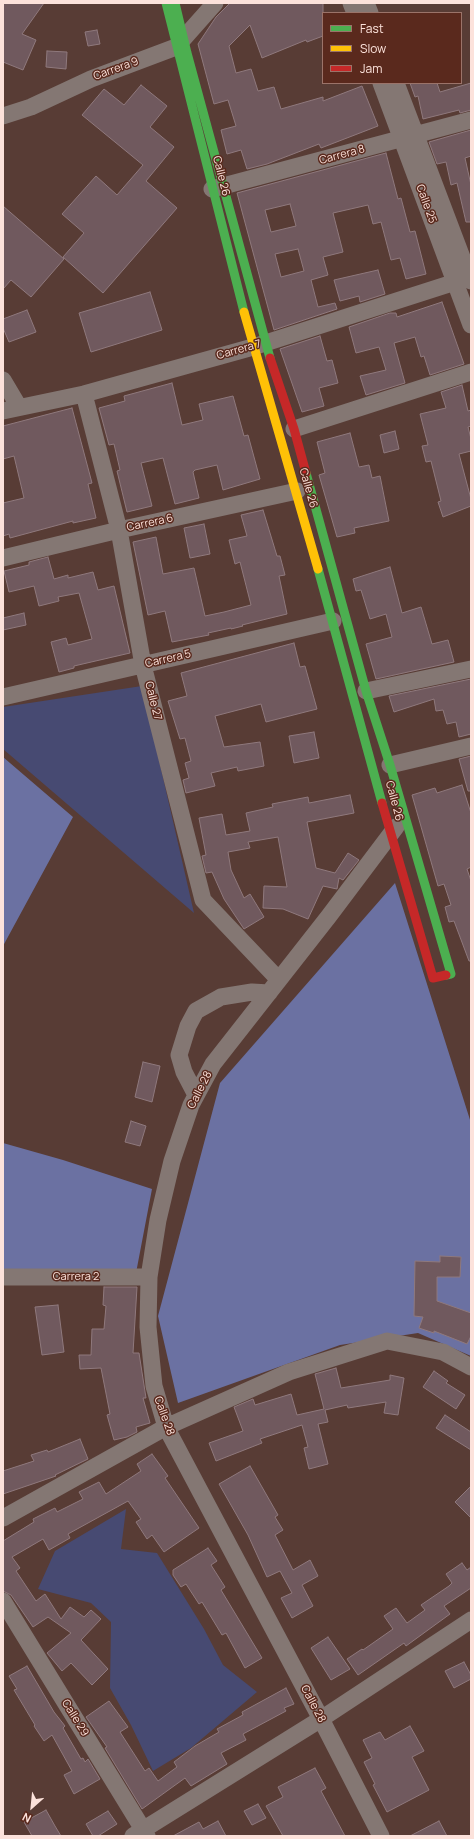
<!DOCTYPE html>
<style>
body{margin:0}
#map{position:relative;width:474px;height:1839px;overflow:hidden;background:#583c35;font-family:Manrope,sans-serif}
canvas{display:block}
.frame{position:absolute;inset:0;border:4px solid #fce2db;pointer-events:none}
.legend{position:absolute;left:322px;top:12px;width:140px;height:72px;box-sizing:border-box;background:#5a291d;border:1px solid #9b7369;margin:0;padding:5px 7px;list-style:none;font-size:12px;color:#fce2db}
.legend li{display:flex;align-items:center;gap:8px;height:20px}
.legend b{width:20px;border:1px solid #9b7369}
.north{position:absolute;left:12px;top:1787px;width:40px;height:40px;-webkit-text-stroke:3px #5a291d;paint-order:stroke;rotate:207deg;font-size:11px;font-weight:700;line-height:16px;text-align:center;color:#fce2db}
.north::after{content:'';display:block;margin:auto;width:14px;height:18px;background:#fce2db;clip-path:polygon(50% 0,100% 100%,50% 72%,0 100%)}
</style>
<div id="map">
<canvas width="474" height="1839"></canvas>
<div class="frame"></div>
<ul class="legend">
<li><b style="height:5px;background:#4caf50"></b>Fast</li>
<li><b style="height:5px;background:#ffc107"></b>Slow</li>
<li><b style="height:5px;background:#c62828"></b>Jam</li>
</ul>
<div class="north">N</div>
</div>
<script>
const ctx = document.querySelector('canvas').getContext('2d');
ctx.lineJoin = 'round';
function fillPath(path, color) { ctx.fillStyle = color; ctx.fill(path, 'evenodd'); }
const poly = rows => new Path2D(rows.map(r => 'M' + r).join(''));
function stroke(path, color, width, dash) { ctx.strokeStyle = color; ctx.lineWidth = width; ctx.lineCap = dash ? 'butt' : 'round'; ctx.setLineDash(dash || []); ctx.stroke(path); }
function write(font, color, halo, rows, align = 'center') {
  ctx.font = font + ' Manrope,sans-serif'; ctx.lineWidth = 3; ctx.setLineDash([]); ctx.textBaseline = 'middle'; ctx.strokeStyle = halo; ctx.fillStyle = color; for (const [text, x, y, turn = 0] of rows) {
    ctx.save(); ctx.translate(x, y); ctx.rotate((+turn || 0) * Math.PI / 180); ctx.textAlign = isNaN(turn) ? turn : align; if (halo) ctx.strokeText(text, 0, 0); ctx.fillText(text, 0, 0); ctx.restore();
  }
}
fillPath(poly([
 [142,686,194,913,3,749,3,707],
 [126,1509,121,1549,157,1553,204,1629,223,1665,257,1692,191,1748,153,1771,131,1725,110,1688,111,1622,91,1603,38,1589,55,1551]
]), '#474a72');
fillPath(poly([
 [3,757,73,817,3,946],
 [395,883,471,1123,471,1356,418,1333,340,1345,178,1403,158,1316,220,1083],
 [3,1143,63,1160,152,1189,136,1273,3,1270]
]), '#6b71a2');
const building = poly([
 [3,3,44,3,22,34,36,40,23,70,3,62,3,3],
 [230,3,323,3,323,36,307,42,306,40,262,58,250,25,229,46,236,73,251,69,258,91,274,87,281,109,323,97,323,101,362,86,378,126,321,148,319,144,267,164,247,169,241,150,227,154,221,130,236,126,228,100,214,104,198,44,216,17,230,3],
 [97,30,100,44,88,46,85,32,97,30],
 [47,51,67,52,66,69,46,67,47,51],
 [410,83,437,83,440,92,471,83,471,110,460,113,459,110,423,119,418,96,415,97,410,83],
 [141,85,167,106,150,127,174,147,146,181,177,208,103,293,63,257,84,233,62,214,96,176,117,195,143,165,82,115,104,89,124,105,141,85],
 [471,130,471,156,465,158,471,185,471,222,466,222,457,183,451,185,446,162,437,164,429,142,471,130],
 [386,153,398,199,401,198,410,232,415,231,426,274,406,279,400,258,391,260,381,222,373,224,368,205,333,213,343,252,323,257,328,275,311,280,318,307,335,303,337,309,274,330,237,193,386,153],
 [290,204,296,226,271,232,265,210,290,204],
 [298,249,304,271,281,277,275,254,298,249],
 [3,206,64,259,31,297,11,280,3,289,3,206],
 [378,270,385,294,360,302,359,296,340,301,334,280,378,270],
 [150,292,162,330,91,352,79,313,150,292],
 [442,302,464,364,430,375,424,356,421,357,415,337,394,343,405,383,366,395,360,376,386,370,379,347,356,353,349,327,390,313,396,313,397,317,442,302],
 [27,310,36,332,9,342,3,328,3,319,27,310],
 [320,336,327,361,332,360,338,383,319,388,324,406,302,412,280,349,320,336],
 [172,383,182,425,203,420,199,404,233,396,244,436,248,435,260,479,223,490,217,465,195,470,193,472,199,498,175,504,163,458,141,463,152,506,127,512,117,471,120,470,114,444,109,445,99,408,125,401,124,396,172,383],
 [462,385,468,411,471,410,471,426,468,427,471,439,471,451,459,454,471,499,471,506,443,517,438,502,441,501,431,461,426,462,422,446,428,445,420,414,446,408,441,392,462,385],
 [72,408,92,483,88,484,96,518,73,523,73,521,10,538,9,534,3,536,3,503,24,498,14,456,3,459,3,426,72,408],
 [395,431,399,449,384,453,380,435,395,431],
 [350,433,359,467,369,465,372,478,380,476,389,521,354,528,355,533,337,537,319,475,325,473,317,442,350,433],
 [263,510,277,556,280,556,285,575,279,576,287,614,242,625,243,626,231,629,231,628,208,633,209,635,172,642,165,611,148,615,133,542,156,537,163,574,194,568,205,616,224,612,251,605,240,562,235,564,229,540,247,536,241,515,263,510],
 [204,524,210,554,190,558,184,528,204,524],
 [48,557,54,579,68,575,68,578,93,572,98,590,114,586,130,653,74,666,74,668,59,672,51,642,66,638,68,645,92,639,79,593,58,597,59,601,39,606,34,586,9,592,4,571,29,565,29,562,48,557],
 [390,567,402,613,421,607,432,644,448,640,454,662,376,679,366,644,392,637,386,614,370,619,361,590,356,591,353,579,390,567],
 [24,613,26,625,3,630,3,618,24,613],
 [294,643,300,667,305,666,317,709,266,722,261,704,215,716,224,747,260,742,264,766,238,771,237,767,211,773,215,786,186,793,183,780,189,778,185,763,191,761,185,738,180,739,168,701,187,696,181,673,294,643],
 [471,679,471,734,459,737,456,722,447,724,443,710,436,711,434,699,394,712,389,696,471,679],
 [314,732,319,758,294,763,289,736,314,732],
 [471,756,471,791,468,791,459,759,471,756],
 [462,785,471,813,471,867,467,869,471,881,471,961,469,961,454,921,449,922,445,907,451,905,444,884,438,886,412,795,435,788,437,793,462,785],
 [350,795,354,813,307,822,316,868,335,873,348,853,359,860,343,880,339,878,337,889,323,886,308,919,283,909,263,908,264,886,287,887,278,837,248,842,250,848,228,852,231,870,244,898,250,894,264,917,244,929,224,899,212,872,206,873,202,856,206,855,199,818,222,814,226,835,250,831,246,813,273,807,272,804,308,797,309,803,350,795],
 [143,1062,160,1066,152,1102,135,1097,143,1062],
 [131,1121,146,1126,140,1146,125,1142,131,1121],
 [440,1256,461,1257,460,1277,437,1277,437,1301,471,1313,471,1336,467,1344,434,1331,434,1333,419,1328,423,1317,414,1316,415,1261,440,1262,440,1256],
 [104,1287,137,1287,133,1353,139,1353,146,1398,143,1398,150,1423,136,1427,137,1432,127,1437,114,1440,107,1415,110,1414,101,1368,80,1369,79,1355,91,1355,92,1329,104,1329,106,1306,103,1305,104,1287],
 [58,1305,64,1352,42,1355,35,1307,58,1305],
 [336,1368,341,1388,390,1380,390,1375,404,1378,398,1415,384,1413,386,1402,348,1408,347,1405,325,1410,328,1422,318,1424,328,1464,309,1469,304,1448,308,1447,302,1425,260,1439,262,1443,216,1461,209,1443,243,1431,234,1407,253,1399,255,1405,291,1394,297,1415,324,1409,315,1374,336,1368],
 [434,1371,448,1381,446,1383,465,1395,456,1409,423,1387,434,1371],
 [445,1415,471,1432,471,1450,436,1428,445,1415],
 [80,1439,88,1459,55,1475,56,1476,3,1494,3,1471,34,1461,31,1455,47,1450,48,1452,80,1439],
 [152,1454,168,1476,165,1478,199,1528,164,1552,152,1535,147,1539,136,1522,141,1519,128,1501,68,1534,70,1538,49,1550,43,1539,12,1557,20,1568,16,1571,36,1601,45,1594,61,1619,70,1607,84,1617,91,1610,101,1619,81,1640,108,1669,92,1685,71,1663,62,1671,47,1653,71,1633,48,1617,33,1627,11,1595,3,1591,3,1541,34,1522,33,1519,55,1508,57,1512,83,1499,79,1492,99,1482,106,1494,141,1471,137,1464,152,1454],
 [250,1466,278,1515,275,1517,283,1530,275,1535,293,1570,310,1560,318,1576,302,1585,313,1606,292,1618,281,1598,292,1593,280,1571,267,1577,248,1535,219,1484,250,1466],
 [471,1486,471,1518,455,1502,471,1486],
 [208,1548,217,1561,211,1565,225,1587,221,1590,262,1658,245,1668,226,1633,222,1635,202,1602,199,1604,186,1584,181,1587,173,1575,173,1570,208,1548],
 [462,1563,467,1570,471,1567,471,1588,444,1606,450,1614,406,1646,404,1643,358,1675,347,1659,362,1649,363,1650,393,1629,384,1616,396,1608,407,1623,425,1610,421,1605,449,1586,452,1583,446,1574,462,1563],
 [328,1637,350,1669,331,1680,311,1648,328,1637],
 [464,1662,471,1675,471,1679,454,1688,445,1671,464,1662],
 [27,1666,54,1712,65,1726,63,1728,81,1759,83,1758,85,1762,88,1759,100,1779,74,1794,64,1775,72,1771,52,1735,44,1741,34,1726,35,1725,14,1690,17,1689,9,1676,27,1666],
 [286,1688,294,1704,284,1708,286,1711,243,1734,246,1740,221,1753,227,1764,191,1786,185,1778,142,1809,105,1748,107,1747,86,1717,109,1701,128,1727,120,1732,145,1771,149,1768,158,1781,177,1767,174,1762,195,1746,219,1732,217,1729,243,1715,242,1712,286,1688],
 [410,1726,424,1751,412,1757,429,1790,387,1812,373,1785,375,1784,364,1762,372,1758,363,1740,380,1732,385,1740,410,1726],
 [315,1768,326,1788,321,1791,345,1836,283,1836,266,1806,283,1797,278,1787,315,1768],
 [258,1804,266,1818,252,1825,244,1811,258,1804],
 [46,1810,55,1826,61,1836,32,1836,24,1822,46,1810],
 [108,1811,117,1824,98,1836,93,1836,86,1824,108,1811],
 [218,1821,226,1836,173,1836,199,1822,203,1829,218,1821],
 [439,1821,447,1836,410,1836,439,1821]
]);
fillPath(building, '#70595e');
stroke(building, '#8f797d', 1);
stroke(poly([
 [351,3,355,13],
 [366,3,370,13],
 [381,83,471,325],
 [396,83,471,281],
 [3,116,31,107,91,79,176,47,215,3],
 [212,189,471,120],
 [3,380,19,407],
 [84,394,119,530,143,665,203,900,279,980],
 [3,411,84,394,253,347,471,277],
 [294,429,471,372],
 [3,558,119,530,297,491],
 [366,691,471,669],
 [3,697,333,621],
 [390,765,471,746],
 [196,1095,184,1072,179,1055,188,1026,196,1011,221,997,252,992,269,993],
 [3,1277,149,1277],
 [3,1518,166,1427,289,1372,387,1341,443,1352,471,1367],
 [3,1601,147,1836],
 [133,1836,321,1719,471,1620],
 [381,1836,321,1719,166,1427,154,1386,148,1327,149,1277,158,1220,172,1161,191,1105,213,1064,329,916,396,827]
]), '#847773', 17);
stroke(poly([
 [166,3,244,312],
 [175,3,187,53,270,358],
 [306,473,366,691,390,765,451,974,446,975],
 [318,569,382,803]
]), '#4caf50', 9);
stroke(poly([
 [244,312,318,569]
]), '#ffc107', 9);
stroke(poly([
 [270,358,294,429,306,473],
 [382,803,433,978,446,975]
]), '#c62828', 9);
write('11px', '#fce2db', '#5a291d', [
 ["Carrera 9",116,69,-20],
 ["Carrera 8",342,155,-15],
 ["Calle 26",221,176,76],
 ["Calle 25",426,204,70],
 ["Carrera 7",239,350,-16],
 ["Calle 26",308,488,74],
 ["Carrera 6",150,523,-12],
 ["Carrera 5",168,659,-13],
 ["Calle 27",153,701,76],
 ["Calle 26",394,801,75],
 ["Calle 28",200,1090,-63],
 ["Carrera 2",76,1277],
 ["Calle 28",164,1416,70],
 ["Calle 28",313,1704,62],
 ["Calle 29",75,1718,58]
]);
</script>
